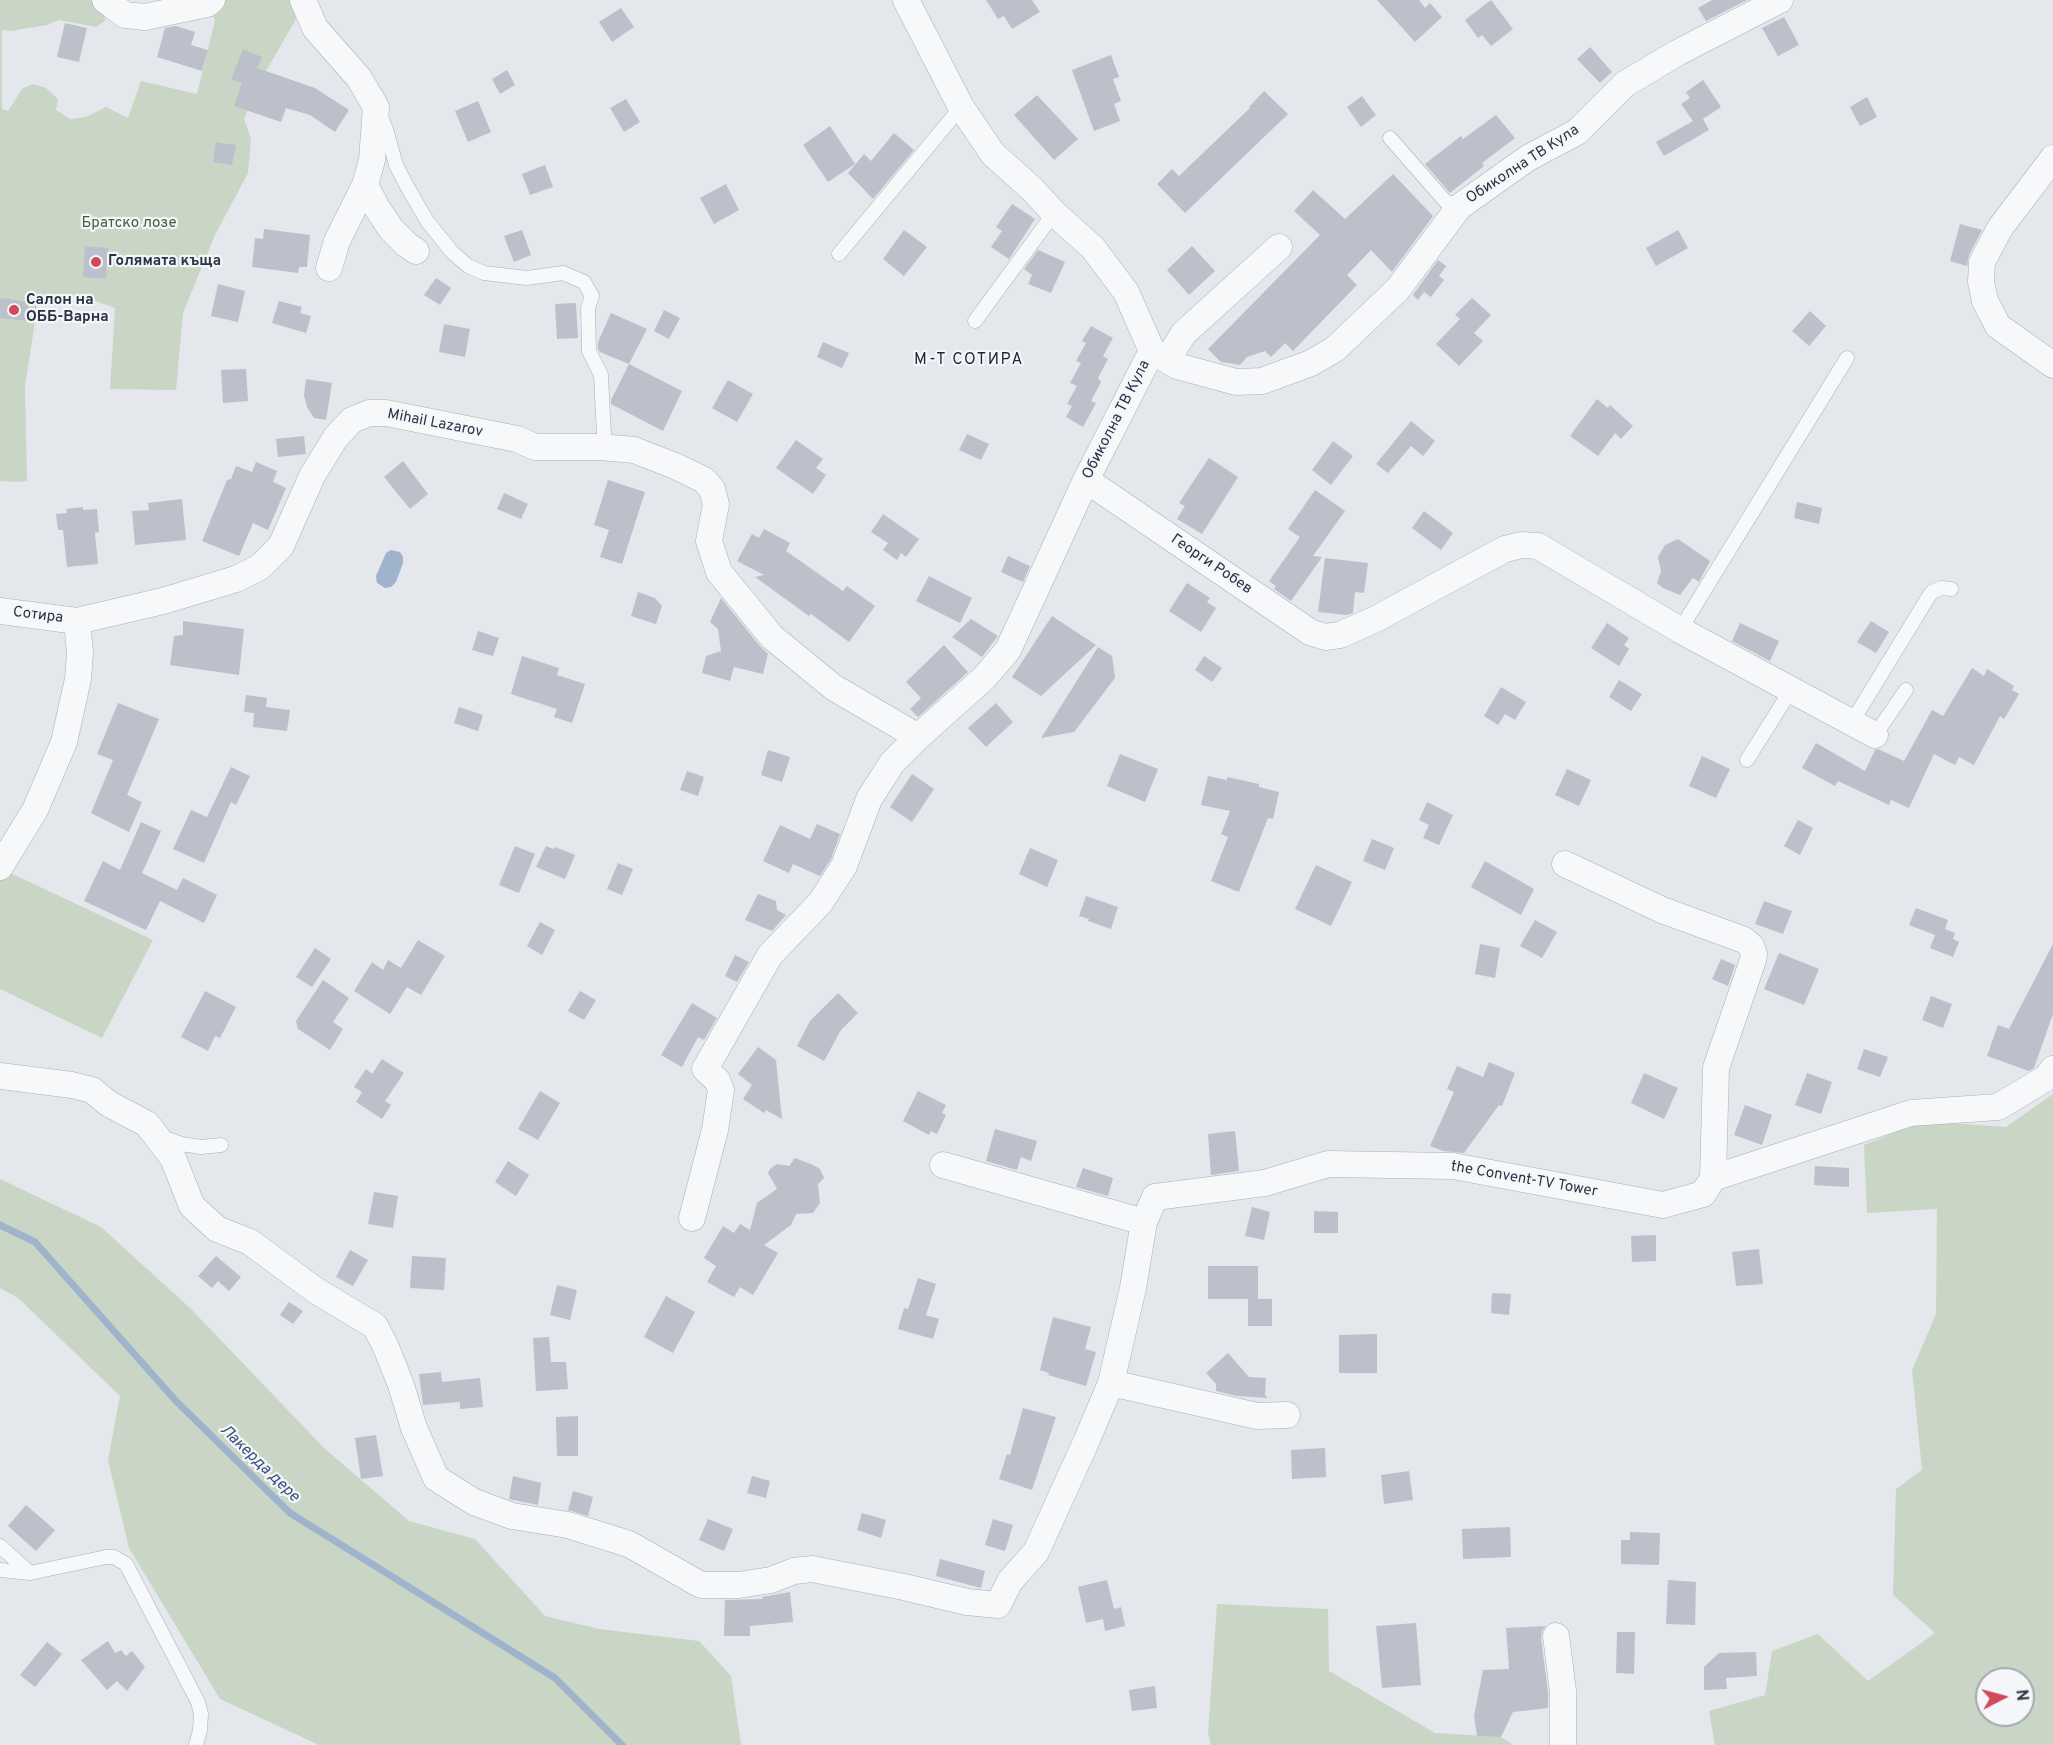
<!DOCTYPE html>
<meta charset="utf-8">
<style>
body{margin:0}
#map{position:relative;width:2053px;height:1745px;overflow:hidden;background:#e4e7ec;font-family:Overpass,sans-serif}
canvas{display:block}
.north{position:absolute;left:1975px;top:1667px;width:60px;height:60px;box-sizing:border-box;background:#f4f6f9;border:2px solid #a4a8b1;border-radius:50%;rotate:84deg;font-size:16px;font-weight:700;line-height:24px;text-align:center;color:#2b3445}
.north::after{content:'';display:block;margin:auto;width:21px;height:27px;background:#d1495b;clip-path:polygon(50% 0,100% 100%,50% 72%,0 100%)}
</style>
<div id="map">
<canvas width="2053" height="1745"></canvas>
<div class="north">N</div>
</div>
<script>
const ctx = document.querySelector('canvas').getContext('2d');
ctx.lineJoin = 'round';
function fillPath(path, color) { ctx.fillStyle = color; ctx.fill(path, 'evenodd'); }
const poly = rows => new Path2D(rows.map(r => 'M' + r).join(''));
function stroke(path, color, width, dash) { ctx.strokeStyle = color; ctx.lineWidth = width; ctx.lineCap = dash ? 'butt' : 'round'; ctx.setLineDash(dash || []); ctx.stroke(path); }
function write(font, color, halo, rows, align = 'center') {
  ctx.font = font + ' Overpass,sans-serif'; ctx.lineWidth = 4.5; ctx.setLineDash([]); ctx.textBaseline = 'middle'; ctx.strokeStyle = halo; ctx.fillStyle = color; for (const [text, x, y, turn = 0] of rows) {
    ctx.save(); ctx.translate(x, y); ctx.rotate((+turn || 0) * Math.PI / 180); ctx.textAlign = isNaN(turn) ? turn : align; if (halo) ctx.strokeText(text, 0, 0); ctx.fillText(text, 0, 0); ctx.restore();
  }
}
fillPath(poly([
 [0,0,100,0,103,3,105,21,96,27,59,20,47,25,11,31,2,30,2,109,8,111,22,89,33,84,46,88,58,99,56,110,70,119,86,117,106,107,128,118,141,81,197,94,215,20,207,4,212,0,298,0,299,5,295,21,259,83,244,119,251,139,248,173,215,235,183,313,176,390,110,389,115,308,82,296,39,296,25,386,27,481,16,482,0,481],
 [6,871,153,940,102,1038,0,989,0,880],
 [2053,1094,2053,1745,1715,1745,1709,1711,1765,1695,1772,1651,1818,1634,1868,1681,1935,1633,1893,1595,1896,1489,1922,1470,1912,1370,1936,1314,1937,1209,1867,1213,1864,1145,1923,1121,2006,1127],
 [1987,1679,2023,1679,2023,1715,1987,1715],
 [0,1179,101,1227,191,1309,325,1449,409,1521,475,1539,545,1616,599,1629,699,1641,731,1676,741,1745,319,1745,220,1699,129,1548,108,1460,120,1396,17,1297,0,1288],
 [1217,1604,1328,1609,1329,1671,1435,1733,1501,1737,1513,1745,1211,1745,1208,1733]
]), '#c9d6c5');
fillPath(poly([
 [391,550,400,552,403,557,403,563,396,582,391,587,385,588,377,583,376,576,386,553]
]), '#9fb4cc');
stroke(poly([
 [0,1225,35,1242,176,1401,290,1513,555,1678,622,1745]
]), '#9fb4cc', 7);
fillPath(poly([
 [986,0,1032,0,1040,12,1012,29,1004,16,998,19],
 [1377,0,1419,0,1425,8,1430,3,1442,17,1415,42],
 [1491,0,1513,29,1491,46,1482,35,1478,38,1465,20],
 [1712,0,1747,0,1706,21,1698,8],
 [621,8,634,27,612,42,599,22],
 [1784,17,1799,45,1778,56,1762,28],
 [65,23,87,28,79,62,57,57],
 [176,26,195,32,191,45,208,50,202,71,157,57,165,28],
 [1590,47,1612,72,1600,83,1577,59],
 [243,49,262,57,257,68,315,88,349,110,335,132,310,115,286,108,281,122,234,106,242,83,231,79],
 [1111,55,1119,77,1113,79,1121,101,1114,104,1120,121,1094,131,1072,70],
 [507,70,515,85,500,94,492,79],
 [1703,80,1721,107,1703,119,1709,130,1664,156,1656,142,1693,121,1681,104,1690,98,1686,92],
 [1264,91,1288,114,1185,213,1157,184,1172,169,1179,176,1250,108,1249,107],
 [1037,95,1078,139,1054,160,1014,115],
 [1362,96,1376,115,1361,127,1347,107],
 [1867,97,1877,117,1860,126,1850,107],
 [626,99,640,122,624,132,610,108],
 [478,101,491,132,468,142,455,111],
 [1496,115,1515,138,1482,163,1484,166,1450,193,1425,164,1461,136,1463,139],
 [830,126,855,164,828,182,803,145],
 [894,133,914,150,873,199,848,173,864,154,871,161],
 [216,142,236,145,232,165,213,162],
 [545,165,553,187,530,195,522,174],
 [1393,174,1433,216,1392,272,1371,250,1347,275,1357,285,1293,351,1285,343,1271,357,1265,351,1247,357,1240,365,1221,362,1208,349,1320,235,1294,211,1313,190,1345,219],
 [726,184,739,210,714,224,700,198],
 [1012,204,1035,219,1009,259,991,247,1002,231,996,227],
 [1960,224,1982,230,1969,255,1967,266,1950,261],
 [264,229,310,235,307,267,299,267,298,273,252,267,255,238,263,239],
 [522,230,531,255,514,262,504,236],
 [904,230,927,247,904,276,883,259],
 [1678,230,1688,248,1656,266,1646,248],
 [85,246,108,248,106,279,83,277],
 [1192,246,1215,271,1189,295,1167,270],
 [1038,250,1065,262,1051,293,1028,284,1032,275,1024,269],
 [1438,260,1446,266,1439,276,1444,280,1431,297,1424,292,1418,300,1413,295],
 [436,278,451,288,440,305,424,295],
 [218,284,245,291,238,322,211,316],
 [0,298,29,302,27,321,0,318],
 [1472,298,1491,315,1474,333,1483,341,1459,366,1436,344,1460,319,1455,315],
 [279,301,302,307,300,313,311,316,306,333,272,323],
 [576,303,578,338,557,339,555,304],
 [664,310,680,318,669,339,654,331],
 [1810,311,1826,326,1809,346,1792,331],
 [611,313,647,329,629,364,600,352,598,349,598,342],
 [444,324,470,329,465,357,439,352],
 [1091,326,1113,338,1103,356,1108,359,1098,378,1101,382,1091,401,1096,403,1083,427,1066,417,1072,406,1067,404,1077,386,1070,383,1081,363,1076,361,1086,343,1082,341],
 [823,342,849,353,842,368,817,357],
 [629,364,682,391,663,431,611,404,611,400],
 [246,369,248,401,223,403,221,370],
 [306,379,332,383,326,420,314,418,307,407,304,395],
 [728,380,753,394,737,422,712,408],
 [1597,399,1608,408,1610,405,1633,426,1621,439,1615,433,1598,456,1570,436],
 [1411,421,1435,441,1423,456,1411,446,1388,473,1376,464],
 [967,434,989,444,981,460,959,450],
 [304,436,306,454,278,457,276,439],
 [796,440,823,459,816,468,826,475,813,494,776,468],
 [1333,441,1353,456,1331,485,1312,470],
 [1209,458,1238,477,1202,534,1177,519,1185,506,1179,503],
 [403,461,428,494,410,509,384,477],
 [256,462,277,471,273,482,286,488,268,530,253,523,239,556,202,541,227,480,231,479,236,466,252,472],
 [608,480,645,492,622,564,600,557,609,530,594,525],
 [1315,490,1345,511,1313,556,1322,557,1291,601,1274,589,1276,586,1269,581,1300,537,1288,529],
 [504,493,528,504,521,519,497,509],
 [182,499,186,540,135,545,132,511,149,510,148,503],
 [1797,502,1822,508,1819,524,1794,518],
 [83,507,83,510,97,509,99,532,95,533,98,564,67,567,63,530,58,530,56,514,67,513,66,509],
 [1424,511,1453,533,1441,550,1412,528],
 [883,514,919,539,906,557,901,553,897,560,883,550,888,543,871,532],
 [764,529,790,543,786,551,843,591,847,586,875,606,849,642,811,614,809,616,755,577,764,575,737,561,752,534,759,538],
 [1678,539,1710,561,1699,582,1693,578,1680,595,1663,588,1657,583,1661,571,1658,557,1665,545],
 [1008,556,1030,566,1023,582,1001,572],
 [1325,558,1368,563,1364,593,1355,592,1353,613,1347,615,1318,612],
 [929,576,972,598,960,623,916,601],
 [1187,583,1210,598,1207,602,1216,608,1201,632,1169,611],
 [638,592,655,598,662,606,656,624,631,616],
 [721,598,760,646,768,654,763,674,734,667,730,681,702,673,706,656,721,651,718,629,710,622],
 [1052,616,1096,645,1041,696,1012,677],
 [971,619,998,636,982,657,952,637],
 [183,621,244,629,239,675,170,665,174,636,183,635],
 [1871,621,1889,632,1876,653,1857,642],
 [1607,623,1629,638,1624,645,1629,649,1619,666,1591,648],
 [1740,623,1779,641,1770,661,1732,641],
 [478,631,499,638,493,656,472,650],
 [944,645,968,672,918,717,910,709,921,698,906,682],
 [1098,647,1112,656,1115,678,1074,732,1041,738],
 [522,656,559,668,557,675,585,684,572,723,554,717,557,709,511,694],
 [1204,656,1222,668,1212,682,1195,670],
 [1972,668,1984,676,1987,669,2014,686,2012,690,2019,694,2004,719,2000,716,1974,765,1959,757,1955,765,1934,754,1909,808,1891,800,1889,805,1838,781,1835,786,1802,768,1816,743,1865,771,1875,750,1878,749,1904,761,1932,710,1943,716],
 [1619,680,1642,694,1631,711,1609,697],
 [1501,687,1526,702,1515,720,1505,714,1498,725,1484,716],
 [246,695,267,698,266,707,290,710,287,731,253,727,254,713,244,712],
 [118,703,159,719,127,795,142,802,129,832,91,813,113,760,97,754],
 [996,703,1013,722,986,747,968,728],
 [459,707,483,715,478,731,454,723],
 [768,750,790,757,782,782,761,775],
 [1120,754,1158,769,1145,802,1107,786],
 [1702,756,1730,769,1716,798,1689,786],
 [231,767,250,776,236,805,231,802,204,863,173,849,191,810,207,817],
 [1567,769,1591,780,1579,806,1555,795],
 [687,771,704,777,698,796,680,790],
 [912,774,934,789,912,822,890,807],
 [1208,776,1227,780,1227,777,1259,784,1259,787,1279,792,1273,819,1268,818,1239,892,1211,881,1228,837,1221,834,1230,811,1201,805],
 [1427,802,1453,815,1439,845,1423,838,1429,825,1419,820],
 [1798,820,1813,828,1800,855,1784,846],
 [141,822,161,831,142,873,177,890,183,878,217,895,204,923,160,901,146,930,84,901,103,861,120,870],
 [817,824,840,834,831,859,820,876,793,864,789,873,763,861,780,825,810,839],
 [1372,839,1394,848,1385,870,1363,861],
 [515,846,535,854,519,893,499,885],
 [546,846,554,849,555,847,575,855,565,879,536,867],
 [1030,848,1058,860,1047,887,1019,874],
 [1485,861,1534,889,1521,915,1471,887],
 [618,863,633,869,622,895,607,889],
 [1316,865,1352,882,1331,926,1295,909],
 [758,894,776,901,777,910,786,915,772,931,745,920],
 [1086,896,1118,907,1111,929,1088,921,1089,919,1079,916],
 [1764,901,1792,911,1783,934,1755,924],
 [1916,908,1948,920,1945,929,1955,933,1953,939,1959,942,1953,957,1930,948,1935,935,1909,925],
 [1535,920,1557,932,1542,958,1520,946],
 [540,922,555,930,542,955,527,946],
 [418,940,445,956,421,995,407,987,390,1014,354,991,372,962,383,970,388,960,401,968],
 [1480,944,1500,948,1495,978,1475,974],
 [2053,944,2053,1014,2034,1068,2029,1071,1987,1056,1998,1025,2009,1029],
 [315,948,331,959,312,987,296,977],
 [1779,953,1819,969,1804,1005,1764,989],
 [735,955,749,962,737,982,725,976],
 [1721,959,1735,965,1728,986,1712,979],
 [323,980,349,998,333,1022,343,1029,330,1050,298,1029,296,1021],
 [205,991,236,1007,220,1038,215,1036,208,1051,181,1037],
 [580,991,596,1000,584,1020,568,1011],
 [838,993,858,1013,841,1030,824,1061,797,1046,810,1021],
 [1931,996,1952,1004,1943,1028,1922,1020],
 [692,1003,717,1018,704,1040,698,1037,682,1067,661,1055],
 [758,1047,776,1060,782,1119,766,1110,764,1113,743,1099,752,1085,738,1074],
 [1864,1049,1888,1057,1880,1077,1857,1069],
 [382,1059,404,1073,385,1101,391,1105,382,1119,356,1102,362,1092,354,1087,366,1069,372,1074],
 [1489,1062,1515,1073,1502,1106,1499,1105,1464,1153,1443,1151,1430,1146,1454,1092,1447,1089,1457,1066,1483,1077],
 [1644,1073,1678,1088,1664,1119,1631,1103],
 [1807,1073,1832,1082,1821,1114,1795,1105],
 [540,1091,560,1103,538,1140,518,1129],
 [918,1091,946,1105,942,1113,946,1115,937,1134,931,1131,929,1135,903,1121],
 [1745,1105,1772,1115,1762,1145,1734,1135],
 [995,1129,1037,1141,1031,1161,1021,1157,1017,1170,986,1161],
 [1235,1131,1239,1171,1211,1175,1208,1134],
 [795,1158,813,1165,820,1169,824,1178,818,1184,820,1203,813,1213,796,1214,791,1225,764,1245,778,1253,753,1295,740,1287,734,1297,707,1282,716,1266,704,1258,723,1226,734,1233,740,1224,750,1230,757,1203,777,1189,768,1173,770,1169,777,1164,789,1166],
 [508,1161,529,1175,516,1196,495,1182],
 [1815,1166,1849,1168,1849,1187,1814,1185],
 [1083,1168,1113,1178,1108,1196,1076,1187],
 [374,1192,398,1196,393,1228,368,1224],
 [1252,1207,1270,1212,1264,1240,1245,1236],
 [1314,1211,1338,1212,1338,1233,1314,1233],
 [1656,1235,1656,1261,1632,1262,1631,1236],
 [1759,1249,1763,1284,1736,1286,1732,1252],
 [350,1250,368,1260,353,1286,336,1277],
 [216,1256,241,1277,229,1291,218,1281,212,1288,198,1276],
 [412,1256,446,1258,444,1290,410,1288],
 [1208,1266,1258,1266,1258,1299,1272,1299,1272,1326,1248,1326,1248,1299,1257,1299,1208,1299],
 [918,1278,936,1284,926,1315,939,1319,933,1339,898,1329,904,1308,908,1309],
 [557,1285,577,1290,570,1320,550,1315],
 [1492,1293,1511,1294,1509,1315,1491,1313],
 [666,1296,695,1312,673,1353,644,1337],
 [289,1302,303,1311,293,1324,280,1315],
 [1053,1317,1091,1327,1085,1349,1096,1352,1086,1386,1048,1375,1049,1373,1040,1370],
 [1377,1334,1377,1373,1339,1373,1339,1335],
 [549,1337,551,1362,566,1362,568,1389,536,1391,533,1338],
 [1228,1353,1249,1377,1266,1378,1265,1395,1268,1398,1237,1396,1216,1391,1216,1384,1206,1373],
 [441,1372,442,1382,480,1378,483,1407,460,1409,460,1402,423,1405,419,1374],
 [1023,1408,1056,1417,1032,1490,999,1479,1007,1454,1010,1455],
 [578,1416,578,1456,557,1456,556,1417],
 [376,1435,383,1476,361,1479,355,1438],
 [1325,1448,1326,1477,1292,1479,1291,1450],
 [1409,1471,1413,1500,1384,1504,1381,1475],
 [513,1476,541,1483,538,1505,509,1499],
 [752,1476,770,1481,766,1498,747,1493],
 [573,1491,593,1497,588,1516,568,1510],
 [26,1505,55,1530,36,1551,8,1526],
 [862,1513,886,1520,881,1538,857,1530],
 [708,1519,733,1529,724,1551,699,1540],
 [993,1519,1013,1525,1005,1551,985,1545],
 [1510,1527,1511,1557,1463,1559,1462,1529],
 [1630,1532,1660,1533,1659,1565,1621,1564,1621,1540,1630,1540],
 [940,1559,985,1571,981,1588,936,1576],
 [1107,1580,1114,1609,1121,1607,1125,1626,1105,1631,1103,1619,1086,1623,1078,1587],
 [1668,1580,1696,1582,1695,1625,1666,1624],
 [790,1592,793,1622,750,1626,750,1636,724,1636,725,1600,763,1599,762,1597],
 [1416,1623,1421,1685,1382,1688,1376,1626],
 [1546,1626,1542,1631,1541,1638,1548,1692,1548,1708,1513,1712,1501,1737,1477,1736,1474,1716,1483,1670,1509,1669,1506,1628],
 [1617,1632,1635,1632,1634,1674,1616,1673],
 [108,1641,115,1653,121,1650,126,1656,132,1651,145,1667,127,1691,117,1681,107,1690,81,1660],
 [47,1642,62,1654,35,1687,20,1675],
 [1756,1652,1757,1676,1726,1678,1727,1689,1704,1690,1704,1667,1719,1653],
 [1155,1686,1157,1708,1132,1711,1129,1690]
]), '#bbc0ca');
const service = poly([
 [380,114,386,129,396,165,409,190,427,221,452,252,468,266,484,273,527,278,563,273,584,282,592,296,588,308,589,351,601,375,604,436,600,447],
 [1390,138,1445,201,1459,207],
 [839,254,961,107],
 [975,321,1054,213],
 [1680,630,1847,358],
 [1852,722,1929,596,1932,592,1941,588,1951,589],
 [1875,735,1906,690],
 [1747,760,1791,690],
 [171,1140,181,1144,201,1147,221,1145],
 [0,1546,30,1573],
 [0,1570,30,1573,106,1557,114,1557,126,1564,198,1702,201,1714,200,1730,196,1745]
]);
const minor = poly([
 [105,0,125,15,145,17,207,4,212,0],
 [303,0,315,28,359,78,376,107,372,160,365,185,337,241,329,268],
 [906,0,961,107,993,154,1033,190,1054,213,1093,248,1126,292,1152,351],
 [2053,158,2000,228,1982,262,1981,282,1985,301,1998,326,2053,365],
 [365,185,377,208,391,229,407,245,416,251],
 [1167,360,1184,333,1279,247],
 [1086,480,1310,632,1325,637,1340,635,1374,620,1505,549,1522,545,1538,546,1680,630,1875,735],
 [0,611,77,621,163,601,236,579,260,567,281,546,312,476,336,437,352,420,369,413,386,413,517,439,535,447,600,447,634,450,675,466,704,480,712,489,716,504,709,541,719,572,772,637,833,687,918,737],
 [1565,864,1662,910,1744,940,1751,946,1754,954,1753,960,1716,1068,1713,1178],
 [0,867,35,810,64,742,78,679,80,653,77,621],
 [0,1076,72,1085,92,1090,109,1104,147,1124,173,1158,192,1206,217,1229,250,1242,315,1290,375,1326,385,1345,401,1385,414,1428,436,1478,474,1502,512,1516,568,1525,629,1544,701,1585,739,1585,771,1580,794,1571,812,1569,904,1587,967,1602,998,1605,1010,1581,1036,1552,1086,1442,1111,1383,1133,1288,1144,1222,1155,1197,1265,1183,1328,1164,1453,1166,1663,1205,1703,1194,1713,1178,1911,1113,1998,1107,2046,1078,2053,1069],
 [943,1165,1144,1222],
 [692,1218,715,1130,721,1090,717,1080,705,1069,770,955,820,903,844,866,869,799,892,763,918,737,984,678,1008,650,1086,480,1152,351,1177,366,1236,382,1262,381,1311,363,1335,349,1398,289,1459,207,1528,158,1577,132,1625,84,1677,53,1780,0],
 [1111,1383,1257,1416,1287,1415],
 [1556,1636,1563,1691,1563,1745]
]);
stroke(service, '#a9aeb7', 15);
stroke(minor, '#a9aeb7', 27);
stroke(service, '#f7f8fa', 14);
stroke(minor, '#f7f8fa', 26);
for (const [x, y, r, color] of [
 [96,262,6,"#d1495b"],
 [14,310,6,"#d1495b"]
]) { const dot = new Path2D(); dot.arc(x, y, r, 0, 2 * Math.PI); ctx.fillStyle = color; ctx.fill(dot); stroke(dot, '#f4f6f9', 2); }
write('15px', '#2b3445', '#f4f6f9', [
 ["Обиколна ТВ Кула",1523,165,-33],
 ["Обиколна ТВ Кула",1117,420,-63],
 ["Mihail Lazarov",435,424,11],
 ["Георги Робев",1211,565,34],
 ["Сотира",38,616,7],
 ["the Convent-TV Tower",1524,1180,10]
]);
write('15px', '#3f6138', '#f4f6f9', [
 ["Братско лозе",129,224]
]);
write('bold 15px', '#2b3445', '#f4f6f9', [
 ["Голямата къща",108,262],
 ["Салон на",26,301],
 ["ОББ-Варна",26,318]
], 'left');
ctx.letterSpacing = '1.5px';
write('16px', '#1d2536', '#f4f6f9', [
 ["М-Т СОТИРА",969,361]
]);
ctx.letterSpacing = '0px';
write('italic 16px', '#34527a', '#f4f6f9', [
 ["Лакерда дере",259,1464,44]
]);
</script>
